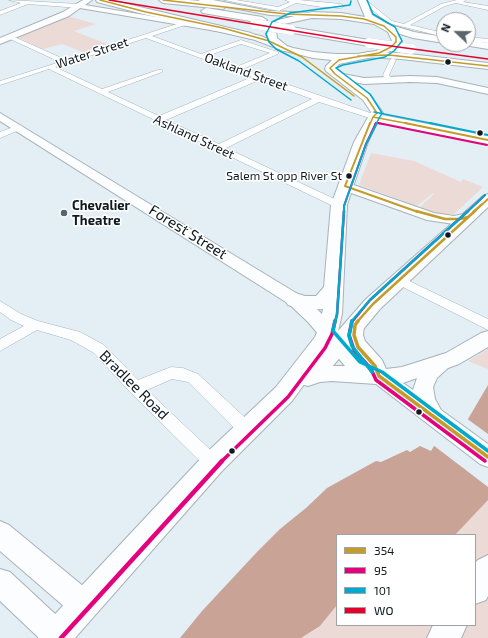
<!DOCTYPE html>
<style>
body{margin:0}
#map{position:relative;width:488px;height:638px;overflow:hidden;background:#e4eff5;font-family:"Exo 2",sans-serif}
canvas{display:block}
.legend{position:absolute;left:336px;top:534px;width:140px;height:92px;box-sizing:border-box;background:#fff;border:1px solid #9fa3a6;margin:0;padding:5px 7px;list-style:none;font-size:12px;color:#0e1920}
.legend li{display:flex;align-items:center;gap:8px;height:20px}
.legend b{width:20px;border:1px solid #9fa3a6}
.north{position:absolute;left:436px;top:12px;width:40px;height:40px;box-sizing:border-box;background:#fff;border:1px solid #9fa3a6;border-radius:50%;rotate:292deg;font-size:11px;font-weight:700;line-height:16px;text-align:center;color:#0e1920}
.north::after{content:'';display:block;margin:auto;width:14px;height:18px;background:#59646b;clip-path:polygon(50% 0,100% 100%,50% 72%,0 100%)}
</style>
<div id="map">
<canvas width="488" height="638"></canvas>
<ul class="legend">
<li><b style="height:5px;background:#c39c29"></b>354</li>
<li><b style="height:5px;background:#e5007d"></b>95</li>
<li><b style="height:5px;background:#00a9ce"></b>101</li>
<li><b style="height:5px;background:#e4002b"></b>WO</li>
</ul>
<div class="north">N</div>
</div>
<script>
const ctx = document.querySelector('canvas').getContext('2d');
ctx.lineJoin = 'round';
function fillPath(path, color) { ctx.fillStyle = color; ctx.fill(path, 'evenodd'); }
const poly = rows => new Path2D(rows.map(r => 'M' + r).join(''));
function stroke(path, color, width, dash) { ctx.strokeStyle = color; ctx.lineWidth = width; ctx.lineCap = dash ? 'butt' : 'round'; ctx.setLineDash(dash || []); ctx.stroke(path); }
function write(font, color, halo, rows, align = 'center') {
  ctx.font = font + ' "Exo 2",sans-serif'; ctx.lineWidth = 3; ctx.setLineDash([]); ctx.textBaseline = 'middle'; ctx.strokeStyle = halo; ctx.fillStyle = color; for (const [text, x, y, turn = 0] of rows) {
    ctx.save(); ctx.translate(x, y); ctx.rotate((+turn || 0) * Math.PI / 180); ctx.textAlign = isNaN(turn) ? turn : align; if (halo) ctx.strokeText(text, 0, 0); ctx.fillText(text, 0, 0); ctx.restore();
  }
}
fillPath(poly([
 [67,16,96,24,74,31,110,45,85,53,62,44,43,49,19,38,20,36],
 [371,153,414,161,461,182,463,179,483,187,454,214,438,214,420,207,434,194,433,193,417,206,359,185],
 [488,349,488,369,468,361],
 [488,500,488,638,301,638,320,626,337,605,337,625,475,625,475,535,455,535]
]), '#ebdad5');
fillPath(poly([
 [488,385,488,500,455,535,337,535,337,605,320,626,301,638,180,638,202,611,257,552,280,529,306,508,327,488,376,461,381,462,407,450,410,452,420,446,431,451,434,446,468,419]
]), '#c9a395');
fillPath(poly([
 [466,418,488,434,488,487,433,445]
]), '#e4eff5');
const street = poly([
 [9,0,79,4,82,6,79,8,28,4,0,15,0,11,21,3,9,0],
 [224,0,236,0,278,7,290,2,285,0,299,0,341,4,344,6,341,8,322,7,296,3,279,11,224,0],
 [360,0,366,0,392,21,404,24,441,4,457,0,466,0,463,2,488,6,488,10,456,3,445,6,410,25,444,33,444,37,388,23,360,0],
 [183,22,185,23,185,25,152,36,201,54,241,40,278,52,278,54,243,69,376,115,377,117,373,119,319,102,226,148,343,203,344,205,343,207,335,207,49,69,0,85,0,81,60,62,8,38,8,36,12,36,66,60,183,22],
 [146,38,252,77,159,116,108,92,162,72,162,70,158,70,102,89,55,67,146,38],
 [241,44,270,53,236,67,207,56,241,44],
 [259,80,312,99,219,144,166,120,259,80],
 [468,37,488,39,488,43,468,41,468,37],
 [393,58,396,60,389,75,393,80,389,82,386,82,383,75,390,60,393,58],
 [19,125,23,127,22,129,0,138,0,132,19,125],
 [399,276,488,319,488,330,395,283,393,280,395,277,399,276],
 [0,301,21,314,38,321,80,332,104,345,138,380,171,367,183,368,198,374,253,425,255,430,253,435,247,437,241,435,188,382,172,379,147,390,219,458,221,463,219,468,213,471,207,468,130,392,94,353,71,340,37,330,0,351,0,339,24,326,11,320,0,312,0,301]
]);
const secondary = poly([
 [83,0,92,0,85,5,234,30,261,36,288,48,284,51,255,40,234,34,80,8,69,16,0,44,0,38,63,12,83,0],
 [198,0,213,0,270,11,312,13,316,15,312,17,270,15,202,2,198,0],
 [338,73,364,78,410,76,437,77,488,88,488,94,437,83,410,82,364,84,335,78,333,76,335,74,338,73],
 [0,113,301,296,320,312,347,342,345,335,346,325,349,320,355,318,361,320,364,325,363,335,365,341,382,360,386,369,402,367,446,353,481,333,488,331,488,347,459,364,448,368,437,378,433,387,435,399,441,410,488,444,488,467,480,464,376,384,332,381,320,382,308,386,301,384,298,378,301,372,319,366,345,366,308,322,289,304,0,121,0,113],
 [417,378,413,390,403,383,417,378],
 [345,182,434,213,454,216,468,213,473,214,475,217,473,220,454,224,427,220,340,189,338,186,340,183,345,182],
 [0,521,9,525,94,595,98,605,94,615,84,619,74,615,0,551,0,521],
 [0,569,10,572,67,625,71,635,70,638,39,638,0,601,0,569]
]);
const primary = poly([
 [358,0,366,0,372,15,394,28,402,41,394,49,382,55,339,64,336,68,371,96,383,113,382,115,488,136,488,144,377,122,368,142,347,205,342,314,338,331,366,299,483,196,488,194,488,207,380,309,323,378,315,381,308,379,292,401,222,471,75,638,38,638,43,627,204,455,276,387,315,337,319,328,323,309,305,310,288,305,285,300,288,295,295,293,305,296,316,296,324,287,331,205,354,142,371,112,363,100,326,71,325,69,326,66,332,60,313,58,281,50,270,41,266,34,269,27,278,20,312,12,341,13,365,17,358,0],
 [312,18,341,19,374,24,388,32,392,41,388,45,376,51,357,54,336,54,313,52,293,48,287,46,277,38,276,30,284,24,312,18],
 [488,555,488,596,486,600,475,604,475,563,478,560,488,555],
 [433,625,467,625,461,638,427,638,433,625]
]);
const highway = poly([
 [96,0,110,0,251,33,256,36,251,39,143,14,97,2,96,0],
 [159,0,189,0,223,3,227,6,223,9,163,3,159,0],
 [206,8,262,17,267,20,262,23,203,13,201,11,206,8],
 [384,23,414,32,444,37,444,43,413,38,381,28,379,26,381,24,384,23],
 [291,27,369,40,374,43,369,46,287,32,286,30,291,27],
 [468,40,488,43,488,49,464,45,463,44,468,44,468,40],
 [367,52,401,53,488,63,488,69,401,59,363,57,362,55,367,52]
]);
stroke(street, '#a8b2b8', 1);
stroke(secondary, '#a8b2b8', 2);
stroke(primary, '#a8b2b8', 2);
stroke(highway, '#a8b2b8', 2);
fillPath(street, '#fbfdfe');
fillPath(secondary, '#fbfdfe');
fillPath(primary, '#fbfdfe');
fillPath(highway, '#fbfdfe');
const highwayBridge = poly([
 [255,24,291,30],
 [369,43,411,49]
]);
stroke(highwayBridge, '#a8b2b8', 10, []);
stroke(highwayBridge, '#fbfdfe', 10);
stroke(poly([
 [100,0,146,12,223,28,269,41,302,57,354,96],
 [163,0,286,14,341,16,364,19,384,26,396,37,396,42,391,47,379,53,339,60,330,68,335,74,367,98,377,113,373,117,370,124],
 [358,56,389,55,488,66],
 [373,117,410,124]
]), '#c39c29', 1.5);
stroke(poly([
 [370,123,345,186,418,212],
 [405,123,488,140],
 [473,212,482,204],
 [474,212,488,199]
]), '#c39c29', 2);
stroke(poly([
 [416,211,445,219,460,219,468,217,475,211],
 [357,322,373,304,475,211]
]), '#c39c29', 2.5);
stroke(poly([
 [358,321,355,325,354,335,358,347,375,366,379,376,488,457]
]), '#c39c29', 3.5);
stroke(poly([
 [375,124,376,123,383,124]
]), '#e5007d', 1.5);
stroke(poly([
 [378,123,487,145],
 [344,212,344,206,366,144,376,123],
 [467,212,485,195]
]), '#e5007d', 2);
stroke(poly([
 [335,322,337,315,344,211],
 [352,322,370,300,468,211]
]), '#e5007d', 2.5);
stroke(poly([
 [352,321,349,335,354,350,371,369,376,380,485,461],
 [221,462,288,397,325,348,332,334,335,321]
]), '#e5007d', 3.5);
stroke(poly([
 [61,638,222,461]
]), '#e5007d', 4.5);
stroke(poly([
 [367,0,373,14,395,27,402,41,394,51,385,57,343,65,336,68,370,94,382,113,376,124],
 [351,1,350,5,290,13,272,22,266,34,269,42,276,49,299,61,351,100],
 [374,112,435,124]
]), '#00a9ce', 1.5);
stroke(poly([
 [430,123,488,135],
 [344,212,344,206,366,144,377,123],
 [467,212,485,195]
]), '#00a9ce', 2);
stroke(poly([
 [335,322,337,314,344,211],
 [351,322,370,300,468,211]
]), '#00a9ce', 2.5);
stroke(poly([
 [335,321,333,331,360,362,382,372,488,451],
 [352,321,349,336,352,346,372,372]
]), '#00a9ce', 3.5);
stroke(poly([
 [109,0,361,42,488,59]
]), '#e4002b', 1.5);
for (const [x, y, r, color] of [
 [448,62,3.5,"#0e1920"],
 [480,133,3.5,"#0e1920"],
 [349,176,3.5,"#0e1920"],
 [64,213,4,"#59646b"],
 [448,235,3.5,"#0e1920"],
 [419,412,3.5,"#0e1920"],
 [232,451,3.5,"#0e1920"]
]) { const dot = new Path2D(); dot.arc(x, y, r, 0, 2 * Math.PI); ctx.fillStyle = color; ctx.fill(dot); stroke(dot, '#fff', 1.5); }
write('12px', '#0e1920', '#fff', [
 ["Salem St opp River St",342,176]
], 'right');
write('13px', '#0e1920', '#fff', [
 ["Water Street",92,53,-18],
 ["Oakland Street",246,72,20],
 ["Ashland Street",194,137,25]
]);
write('bold 13px', '#0e1920', '#fff', [
 ["Chevalier",72,206],
 ["Theatre",72,221]
], 'left');
write('15px', '#0e1920', '#fff', [
 ["Forest Street",188,232,32],
 ["Bradlee Road",134,385,45]
]);
</script>
